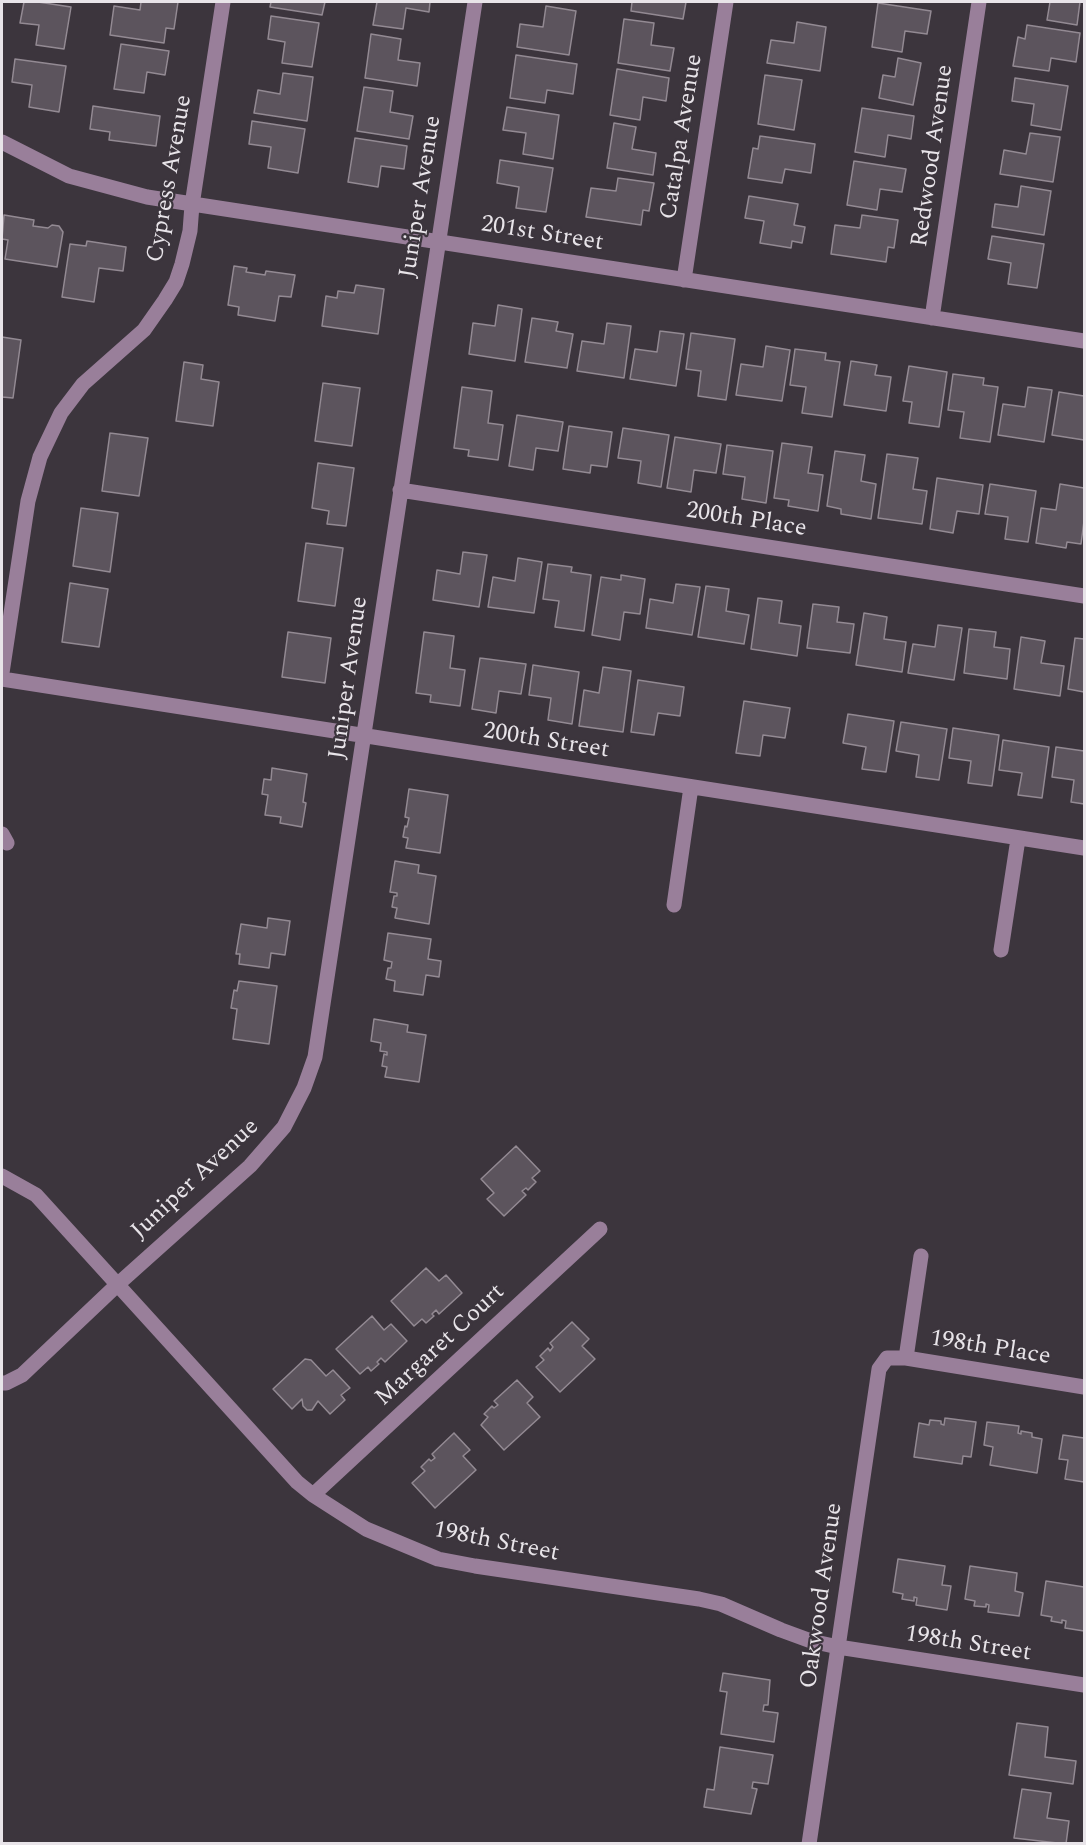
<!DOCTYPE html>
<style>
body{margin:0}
#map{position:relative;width:1086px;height:1845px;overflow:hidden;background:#3c353d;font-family:Spectral,serif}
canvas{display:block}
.frame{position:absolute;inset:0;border:3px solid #e8e4e9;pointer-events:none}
</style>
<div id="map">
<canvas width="1086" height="1845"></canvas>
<div class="frame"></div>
</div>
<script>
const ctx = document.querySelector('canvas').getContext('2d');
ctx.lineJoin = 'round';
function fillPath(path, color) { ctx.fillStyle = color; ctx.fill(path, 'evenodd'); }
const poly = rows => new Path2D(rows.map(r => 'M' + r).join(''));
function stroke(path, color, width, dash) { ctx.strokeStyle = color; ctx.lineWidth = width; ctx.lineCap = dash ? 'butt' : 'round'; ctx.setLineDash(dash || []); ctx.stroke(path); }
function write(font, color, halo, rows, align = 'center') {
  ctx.font = font + ' Spectral,serif'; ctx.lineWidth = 4.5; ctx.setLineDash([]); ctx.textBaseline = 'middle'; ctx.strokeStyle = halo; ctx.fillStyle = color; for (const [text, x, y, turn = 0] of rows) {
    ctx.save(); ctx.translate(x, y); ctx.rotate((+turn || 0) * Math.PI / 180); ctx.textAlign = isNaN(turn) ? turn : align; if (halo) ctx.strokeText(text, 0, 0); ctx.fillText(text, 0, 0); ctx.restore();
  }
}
const building = poly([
 [24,2,38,2,71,7,64,49,36,45,39,25,20,23,24,2],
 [141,2,178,2,174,29,166,28,164,43,110,35,114,6,140,10,141,2],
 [271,2,325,2,322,15,270,7,271,2],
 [377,2,430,2,429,12,406,8,403,29,373,25,377,2],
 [632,2,686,2,683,19,631,11,632,2],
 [1050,2,1080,2,1077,25,1047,20,1050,2],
 [878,3,931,11,927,34,905,31,902,52,872,47,878,3],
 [546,6,576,11,569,55,517,47,520,24,543,27,546,6],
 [271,16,319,23,312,67,282,63,285,42,268,39,271,16],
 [624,19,654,23,651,45,674,48,670,71,618,63,624,19],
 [797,22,826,27,820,71,767,63,771,40,794,43,797,22],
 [1027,25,1080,33,1076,62,1051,58,1049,71,1013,66,1018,37,1025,39,1027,25],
 [371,34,401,39,398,60,420,63,417,86,365,78,371,34],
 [121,44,169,51,165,75,147,72,144,93,114,89,121,44],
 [516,55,577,64,573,94,547,90,545,103,510,98,516,55],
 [898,58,921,63,913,105,879,98,883,75,895,77,898,58],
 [15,59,66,66,59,112,29,107,32,85,12,82,15,59],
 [617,69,669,78,666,101,643,97,640,120,610,115,617,69],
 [283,73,313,77,307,121,254,113,258,90,280,94,283,73],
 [765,75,802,80,794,130,758,124,765,75],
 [1015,78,1068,86,1061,130,1031,125,1034,104,1012,101,1015,78],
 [364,87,393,91,390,112,413,116,409,139,357,131,364,87],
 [93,106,160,116,156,146,109,140,110,132,90,129,93,106],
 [507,107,559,115,553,159,523,154,526,133,503,130,507,107],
 [862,108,914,116,911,139,888,135,885,157,855,152,862,108],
 [252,121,305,129,298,173,268,168,271,147,249,144,252,121],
 [614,123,636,127,632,149,656,153,653,175,607,168,614,123],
 [1030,133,1060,137,1053,182,1000,174,1004,150,1026,154,1030,133],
 [760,136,815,144,811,173,785,169,782,183,748,178,753,148,758,149,760,136],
 [355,138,407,146,404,169,381,166,378,187,348,182,355,138],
 [500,160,553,168,546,212,516,208,519,187,497,183,500,160],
 [854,161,906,169,902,192,880,189,877,210,847,205,854,161],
 [618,178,654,183,649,211,643,210,641,225,586,217,591,188,616,191,618,178],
 [1021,186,1051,191,1044,235,992,227,995,204,1018,207,1021,186],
 [749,196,798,204,794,225,805,227,802,243,792,241,791,248,760,243,764,221,745,218,749,196],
 [4,215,34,220,33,226,48,228,52,225,59,226,63,232,57,267,5,259,8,240,2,239,4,215],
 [862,215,898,220,894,248,888,247,886,262,831,254,835,225,860,228,862,215],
 [992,236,1044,244,1037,288,1008,284,1011,263,988,259,992,236],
 [87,241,126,247,123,271,99,268,94,302,62,297,70,244,86,246,87,241],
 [234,266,247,268,246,272,265,275,266,271,295,275,291,297,279,296,275,321,238,315,239,307,228,305,234,266],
 [356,285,384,289,378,334,322,326,326,296,337,298,338,291,354,293,356,285],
 [498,305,522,309,515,361,469,354,473,323,495,326,498,305],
 [532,318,558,322,556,331,573,334,567,368,525,362,532,318],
 [607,323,631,326,624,378,577,371,582,341,604,344,607,323],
 [660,331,684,334,676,386,630,379,635,349,657,352,660,331],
 [691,333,735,339,726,400,698,396,701,371,686,369,691,333],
 [2,337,21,340,13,398,2,397,2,337],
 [766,346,790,350,782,401,736,395,741,364,763,367,766,346],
 [795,349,826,353,825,360,840,362,832,417,802,413,806,387,790,385,795,349],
 [851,361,877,365,875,375,891,377,886,411,844,405,851,361],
 [184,362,203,365,201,379,219,382,213,426,176,421,184,362],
 [909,366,947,372,939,427,909,423,912,402,903,401,909,366],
 [953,374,984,378,983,385,998,387,990,442,960,438,964,412,948,410,953,374],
 [323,383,360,388,352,446,315,441,323,383],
 [462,387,492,391,488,423,503,425,498,460,468,456,469,450,454,448,462,387],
 [1028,387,1052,390,1044,442,998,435,1003,404,1025,407,1028,387],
 [1059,392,1084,396,1084,440,1052,435,1059,392],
 [517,415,563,422,558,451,536,448,533,470,509,466,517,415],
 [569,426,612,432,607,467,591,465,590,473,563,469,569,426],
 [623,428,669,435,661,487,638,483,641,461,618,458,623,428],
 [110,433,148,438,139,496,102,491,110,433],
 [675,437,721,444,716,473,694,470,691,492,667,488,675,437],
 [782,443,812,447,808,473,823,475,818,511,788,506,789,500,774,498,782,443],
 [727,445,773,451,766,503,742,499,745,477,723,474,727,445],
 [835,451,865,455,861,481,876,484,871,519,841,514,841,509,827,506,835,451],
 [887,454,918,458,913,489,927,491,922,524,878,518,887,454],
 [318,463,354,468,346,526,327,524,329,511,312,508,318,463],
 [937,478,983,485,979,514,957,511,953,533,930,529,937,478],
 [990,484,1036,491,1028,542,1005,539,1008,517,985,514,990,484],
 [1060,484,1084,488,1084,521,1081,544,1067,542,1066,548,1036,543,1041,508,1056,510,1060,484],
 [81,508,118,513,110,572,73,566,81,508],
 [306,543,343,548,335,606,298,601,306,543],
 [463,552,487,555,479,607,433,600,437,570,460,574,463,552],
 [518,558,542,562,534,613,488,607,493,577,515,581,518,558],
 [548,564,572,567,571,572,591,575,584,631,555,627,559,601,543,599,548,564],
 [621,575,645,579,640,614,624,612,620,640,592,635,601,577,621,580,621,575],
 [70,583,108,589,99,647,62,642,70,583],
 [676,584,700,587,692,635,646,628,650,599,673,603,676,584],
 [706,586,729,589,726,611,749,615,744,644,698,637,706,586],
 [758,598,782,601,779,623,801,626,797,656,751,649,758,598],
 [813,604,839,607,837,622,854,624,850,653,807,648,813,604],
 [864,613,887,617,884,639,906,642,902,672,856,665,864,613],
 [938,625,962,628,954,680,908,673,913,644,935,647,938,625],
 [969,629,996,632,994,647,1010,649,1007,679,964,673,969,629],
 [288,632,331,638,325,683,282,677,288,632],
 [424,632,454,636,450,668,465,670,460,706,430,702,431,695,416,693,424,632],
 [1021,637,1045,641,1041,663,1064,666,1060,696,1014,689,1021,637],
 [1075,638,1084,639,1084,692,1068,689,1075,638],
 [480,658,526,664,521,694,499,691,496,713,472,709,480,658],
 [533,665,579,672,572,724,548,720,551,698,529,695,533,665],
 [603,667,631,671,623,732,579,726,584,690,599,693,603,667],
 [638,680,684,687,680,716,658,713,654,735,631,732,638,680],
 [744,701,790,708,785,738,763,735,760,756,736,753,744,701],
 [848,714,894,721,886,772,862,769,866,747,843,743,848,714],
 [901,722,947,729,939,780,916,777,919,755,896,751,901,722],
 [953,728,999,735,992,786,968,783,971,761,949,758,953,728],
 [1003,740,1049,747,1042,798,1018,795,1022,773,999,770,1003,740],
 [1056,747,1084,751,1084,804,1071,802,1074,780,1052,777,1056,747],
 [272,768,307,774,303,802,306,803,302,827,280,823,281,817,265,815,268,795,262,794,264,779,271,780,272,768],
 [409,789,448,795,440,853,406,848,408,838,403,837,405,826,407,827,409,818,405,817,409,789],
 [395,861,419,865,418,873,436,876,429,924,395,918,397,908,392,907,394,896,397,896,397,893,390,892,395,861],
 [268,918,290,921,285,955,271,953,269,968,239,964,240,954,236,954,241,924,267,928,268,918],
 [388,933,431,939,428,959,441,961,439,977,426,975,423,995,394,991,395,981,386,979,388,968,391,968,392,962,384,960,388,933],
 [239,981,277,986,269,1044,233,1039,237,1009,231,1008,234,990,237,991,239,981],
 [374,1019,408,1025,407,1032,426,1035,419,1082,385,1077,387,1067,382,1066,384,1054,387,1055,387,1052,380,1051,381,1043,371,1041,374,1019],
 [516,1146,540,1171,532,1178,536,1182,528,1190,526,1188,522,1191,526,1195,504,1216,487,1199,494,1193,481,1179,516,1146],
 [426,1268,439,1281,446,1275,462,1293,439,1314,436,1310,432,1314,434,1316,426,1323,422,1319,414,1326,391,1301,426,1268],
 [372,1316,384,1330,391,1324,407,1341,385,1362,381,1358,377,1362,379,1364,371,1371,368,1367,360,1374,336,1349,372,1316],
 [572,1322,589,1339,582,1346,595,1359,560,1392,536,1367,544,1360,540,1356,548,1348,550,1351,553,1347,550,1343,572,1322],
 [305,1359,311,1360,326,1376,333,1370,350,1388,341,1395,345,1400,330,1414,318,1401,312,1410,307,1410,303,1406,302,1399,292,1409,273,1389,305,1359],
 [517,1380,533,1397,527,1403,540,1417,504,1450,481,1425,488,1417,484,1414,492,1406,494,1408,498,1405,494,1401,517,1380],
 [945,1418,976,1422,971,1457,963,1456,962,1464,914,1457,919,1423,929,1425,930,1420,941,1421,941,1424,944,1425,945,1418],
 [987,1422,1019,1426,1018,1433,1021,1434,1021,1431,1032,1433,1032,1437,1042,1439,1037,1473,990,1465,993,1447,984,1445,987,1422],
 [454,1433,470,1450,463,1456,476,1470,435,1508,412,1483,425,1471,421,1467,429,1459,431,1461,435,1458,432,1454,454,1433],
 [1063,1435,1084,1438,1084,1482,1065,1479,1068,1460,1059,1459,1063,1435],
 [898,1559,945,1566,942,1585,951,1586,947,1610,916,1605,917,1598,914,1597,914,1601,902,1599,903,1594,893,1592,898,1559],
 [970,1566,1017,1573,1015,1591,1023,1593,1019,1616,988,1612,989,1605,986,1604,986,1607,974,1606,975,1601,965,1599,970,1566],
 [1046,1581,1084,1587,1084,1631,1065,1628,1066,1621,1062,1620,1062,1623,1051,1621,1052,1617,1041,1615,1046,1581],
 [723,1673,770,1680,768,1705,764,1705,763,1711,778,1713,774,1742,721,1734,727,1692,720,1691,723,1673],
 [1017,1723,1048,1727,1045,1757,1076,1761,1073,1784,1009,1775,1017,1723],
 [720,1747,773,1755,768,1784,753,1782,752,1788,757,1789,751,1814,704,1807,707,1789,714,1790,720,1747],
 [1022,1789,1051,1793,1047,1818,1069,1821,1066,1844,1014,1838,1022,1789]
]);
fillPath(building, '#5c545d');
stroke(building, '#938a93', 1.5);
stroke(poly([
 [2,142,69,176,147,197,1084,341],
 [684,280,726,2],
 [932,318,979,2],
 [400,490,1084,596],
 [2,673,28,501,40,457,61,413,83,384,144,330,165,300,176,282,182,264,190,231,192,205,223,2],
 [2,679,1084,848],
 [2,834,7,843],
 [674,905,691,787],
 [1001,950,1018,839],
 [2,1176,36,1195,297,1482,313,1495,366,1529,438,1559,475,1566,699,1599,721,1604,781,1630,811,1641,838,1647,1084,1685],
 [906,1358,921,1256],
 [2,1383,6,1383,22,1375,117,1285,250,1166,284,1127,304,1088,315,1057,475,2],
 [313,1495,600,1229],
 [809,1844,879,1369,887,1358,906,1358,1084,1387]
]), '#997f9a', 15);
write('24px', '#e8e4e9', '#3c353d', [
 ["Catalpa Avenue",683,137,-81],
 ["Redwood Avenue",934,156,-82],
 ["Cypress Avenue",171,179,-80],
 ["Juniper Avenue",422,197,-81],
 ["201st Street",542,235,9],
 ["200th Place",746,521,9],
 ["Juniper Avenue",350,678,-82],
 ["200th Street",546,742,9],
 ["Juniper Avenue",196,1180,-43],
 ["Margaret Court",441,1346,-43],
 ["198th Place",990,1349,9],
 ["198th Street",496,1543,11],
 ["Oakwood Avenue",823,1596,-82],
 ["198th Street",968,1645,9]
]);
</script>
